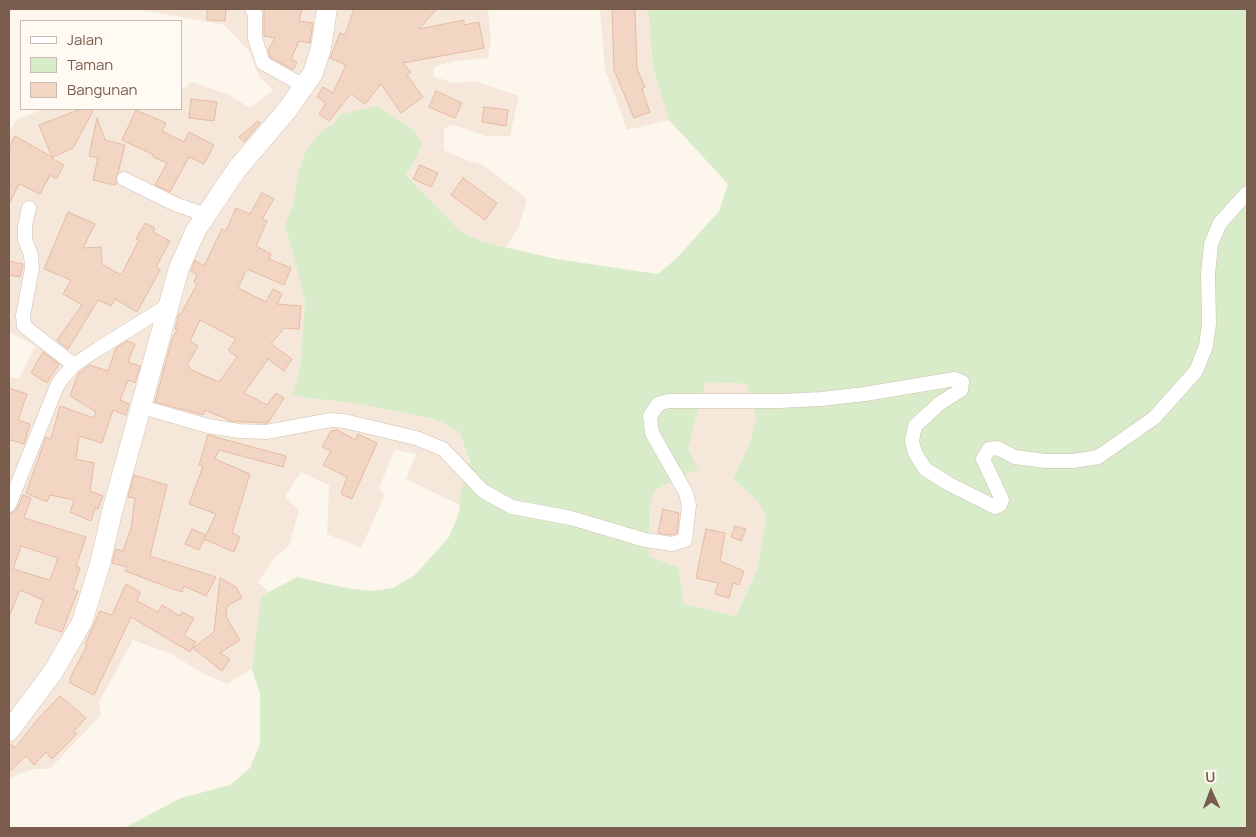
<!DOCTYPE html>
<style>
body{margin:0}
#map{position:relative;width:1256px;height:837px;overflow:hidden;background:#fdf6ec;font-family:Manrope,sans-serif}
canvas{display:block}
.frame{position:absolute;inset:0;border:10px solid #7a5c4d;pointer-events:none}
.legend{position:absolute;left:20px;top:20px;width:162px;height:90px;box-sizing:border-box;background:#fffaf3;border:1px solid #cabbb1;margin:0;padding:6px 9px;list-style:none;font-size:15px;color:#7a5c4d}
.legend li{display:flex;align-items:center;gap:10px;height:25px}
.legend b{width:25px;border:1px solid #cabbb1}
.north{position:absolute;left:1186px;top:767px;width:50px;height:50px;-webkit-text-stroke:4px #fffaf3;paint-order:stroke;rotate:358deg;font-size:14px;font-weight:700;line-height:20px;text-align:center;color:#7a5c4d}
.north::after{content:'';display:block;margin:auto;width:18px;height:22px;background:#7a5c4d;clip-path:polygon(50% 0,100% 100%,50% 72%,0 100%)}
</style>
<div id="map">
<canvas width="1256" height="837"></canvas>
<div class="frame"></div>
<ul class="legend">
<li><b style="height:6px;background:#fff"></b>Jalan</li>
<li><b style="height:14px;background:#d8ecc9"></b>Taman</li>
<li><b style="height:14px;background:#f3d5c3"></b>Bangunan</li>
</ul>
<div class="north">U</div>
</div>
<script>
const ctx = document.querySelector('canvas').getContext('2d');
ctx.lineJoin = 'round';
function fillPath(path, color) { ctx.fillStyle = color; ctx.fill(path, 'evenodd'); }
const poly = rows => new Path2D(rows.map(r => 'M' + r).join(''));
function stroke(path, color, width, dash) { ctx.strokeStyle = color; ctx.lineWidth = width; ctx.lineCap = dash ? 'butt' : 'round'; ctx.setLineDash(dash || []); ctx.stroke(path); }
fillPath(poly([
 [136,9,488,9,491,39,488,58,455,61,434,67,433,76,453,83,475,81,519,96,510,136,485,136,454,125,444,128,444,150,466,160,482,164,527,199,519,226,506,247,483,242,460,231,406,175,423,145,412,129,376,106,320,132,305,153,297,176,294,203,284,228,289,238,305,302,300,368,293,396,359,404,435,419,459,432,470,461,461,489,460,505,406,479,416,454,395,450,379,488,385,495,361,548,327,534,329,485,301,472,285,497,299,510,289,546,276,556,258,582,269,592,261,596,252,669,227,684,202,673,171,654,133,640,99,702,101,715,50,769,35,769,18,774,9,780,9,377,19,379,35,346,9,332,9,131,17,120,43,109,181,109,181,90,192,82,230,95,250,108,273,90,259,77,249,51,224,25],
 [600,9,648,9,653,68,669,120,627,130,605,69],
 [706,382,748,384,756,416,750,442,733,479,758,501,766,517,757,570,736,616,682,604,679,568,649,556,649,508,655,490,697,469,688,448]
]), '#f5e8da');
fillPath(poly([
 [648,9,1247,9,1247,828,124,828,181,798,230,785,250,768,260,744,260,694,252,669,261,596,297,577,346,588,370,591,393,588,415,575,449,537,459,513,461,489,470,461,459,432,435,419,359,404,292,396,300,368,305,302,289,238,284,228,294,203,297,176,305,153,320,132,334,124,339,115,376,106,414,130,423,145,406,175,460,231,483,242,556,259,658,274,677,258,719,211,728,184,669,120,653,68],
 [706,382,747,384,756,417,750,442,733,479,758,501,766,517,757,570,736,616,683,604,679,568,649,556,649,508,655,490,698,469,688,448]
]), '#d8ecc9');
const building = poly([
 [207,9,226,9,225,21,207,20,207,9],
 [264,9,302,9,299,21,313,23,310,43,299,41,291,59,297,62,293,70,270,57,268,50,275,38,264,36,264,9],
 [354,9,437,9,419,29,464,20,464,25,479,22,484,48,403,63,411,72,407,75,423,97,401,113,381,84,365,104,351,94,329,121,319,114,326,103,317,97,323,87,333,93,346,65,330,58,340,33,345,35,354,9],
 [612,9,635,9,637,69,645,87,642,89,650,112,634,118,614,70,612,9],
 [436,91,462,103,455,118,429,107,436,91],
 [191,99,217,102,214,121,189,118,191,99],
 [484,107,508,110,506,126,482,122,484,107],
 [81,109,94,109,73,148,51,158,64,165,56,179,50,175,40,194,19,184,9,204,9,147,15,136,52,157,39,125,81,109],
 [136,110,166,123,162,131,184,142,189,132,214,145,204,164,189,157,170,192,155,185,167,163,153,157,154,155,122,140,136,110],
 [97,118,105,140,125,145,115,185,93,180,98,158,89,156,97,118],
 [258,121,260,123,244,142,239,137,258,121],
 [420,165,438,173,431,187,413,179,420,165],
 [463,178,497,203,485,220,451,195,463,178],
 [262,193,274,199,262,219,267,221,256,246,271,254,269,259,291,268,284,285,247,269,238,288,266,302,273,289,282,294,277,304,301,306,299,329,284,328,271,344,292,359,284,371,268,359,244,393,267,405,276,393,284,398,268,423,265,423,231,421,205,410,203,415,155,402,172,339,177,330,175,329,179,314,181,314,197,284,194,282,197,275,191,271,195,260,204,266,222,229,226,231,236,208,250,214,262,193],
 [200,320,236,339,228,350,237,357,219,382,189,369,190,367,187,365,198,346,190,341,200,320],
 [68,212,95,224,83,248,101,247,102,264,121,275,139,240,136,239,145,223,155,228,153,232,170,241,156,267,160,270,137,312,115,299,111,306,98,300,68,349,57,340,82,305,63,294,71,280,44,269,68,212],
 [9,261,23,264,20,277,9,275,9,261],
 [127,341,135,344,128,362,140,366,135,383,128,380,120,400,129,404,126,415,113,410,102,443,79,436,76,459,94,463,90,491,103,496,98,509,95,508,91,521,70,512,74,500,50,495,47,502,26,493,46,437,51,439,60,406,94,418,96,412,70,396,78,374,90,365,108,371,116,348,127,341],
 [43,352,59,364,47,383,31,373,43,352],
 [9,388,27,394,18,420,30,424,24,444,11,440,9,442,9,388],
 [337,430,356,440,358,434,377,443,352,499,341,494,347,477,323,465,331,451,322,447,331,431,337,430],
 [208,435,286,456,283,467,219,450,215,459,250,474,232,533,240,537,234,552,204,539,216,514,189,504,203,466,199,465,208,435],
 [134,475,167,485,150,556,216,577,206,596,184,586,182,592,170,588,125,571,127,567,112,563,116,549,123,551,131,528,135,498,128,497,134,475],
 [23,495,31,498,24,518,86,537,76,566,80,568,73,589,78,591,62,632,35,623,43,600,20,590,9,617,9,514,17,509,23,495],
 [21,546,58,558,50,580,13,569,21,546],
 [663,509,679,513,677,533,671,535,658,533,663,509],
 [735,526,746,529,741,541,731,537,735,526],
 [192,529,206,535,199,550,185,544,192,529],
 [706,529,725,533,720,561,744,571,739,585,733,583,729,598,715,594,718,583,696,578,706,529],
 [220,578,236,587,242,598,227,606,226,617,240,640,220,653,230,659,222,671,193,648,214,632,220,578],
 [126,584,140,592,137,601,158,612,162,605,180,616,182,612,194,618,184,636,196,642,190,652,131,617,94,695,70,683,70,678,87,645,85,644,100,611,112,615,126,584],
 [60,696,86,718,74,731,77,734,52,759,46,752,34,765,26,756,9,772,9,743,15,748,37,720,60,696]
]);
fillPath(building, '#f3d5c3');
stroke(building, '#e6bba3', 1);
const street = poly([
 [252,9,255,14,255,38,263,63,304,86],
 [124,179,175,204,206,215],
 [29,208,25,226,25,240,31,255,32,268,23,316,24,326,74,365],
 [142,407,208,426,239,431,266,432,331,420,344,421,416,438,443,449,483,491,512,507,571,518,645,540,672,544,685,540,689,505,686,493,652,433,650,416,658,404,668,401,780,401,821,399,865,394,955,379,962,382,961,390,940,403,915,426,912,441,915,453,925,469,949,484,995,507,1000,505,1002,500,983,459,989,449,997,448,1015,457,1045,461,1073,461,1098,457,1154,418,1196,371,1206,346,1209,324,1208,274,1211,244,1220,223,1247,193],
 [9,505,57,386,63,377,74,365,98,349,167,306]
]);
const secondary = poly([
 [9,731,53,672,82,622,100,564,112,512,179,268,196,230,237,169,288,109,313,73,321,48,327,9]
]);
stroke(street, '#d1beb0', 15);
stroke(secondary, '#d6c0b0', 21);
stroke(street, '#fff', 14);
stroke(secondary, '#fff', 20);
</script>
